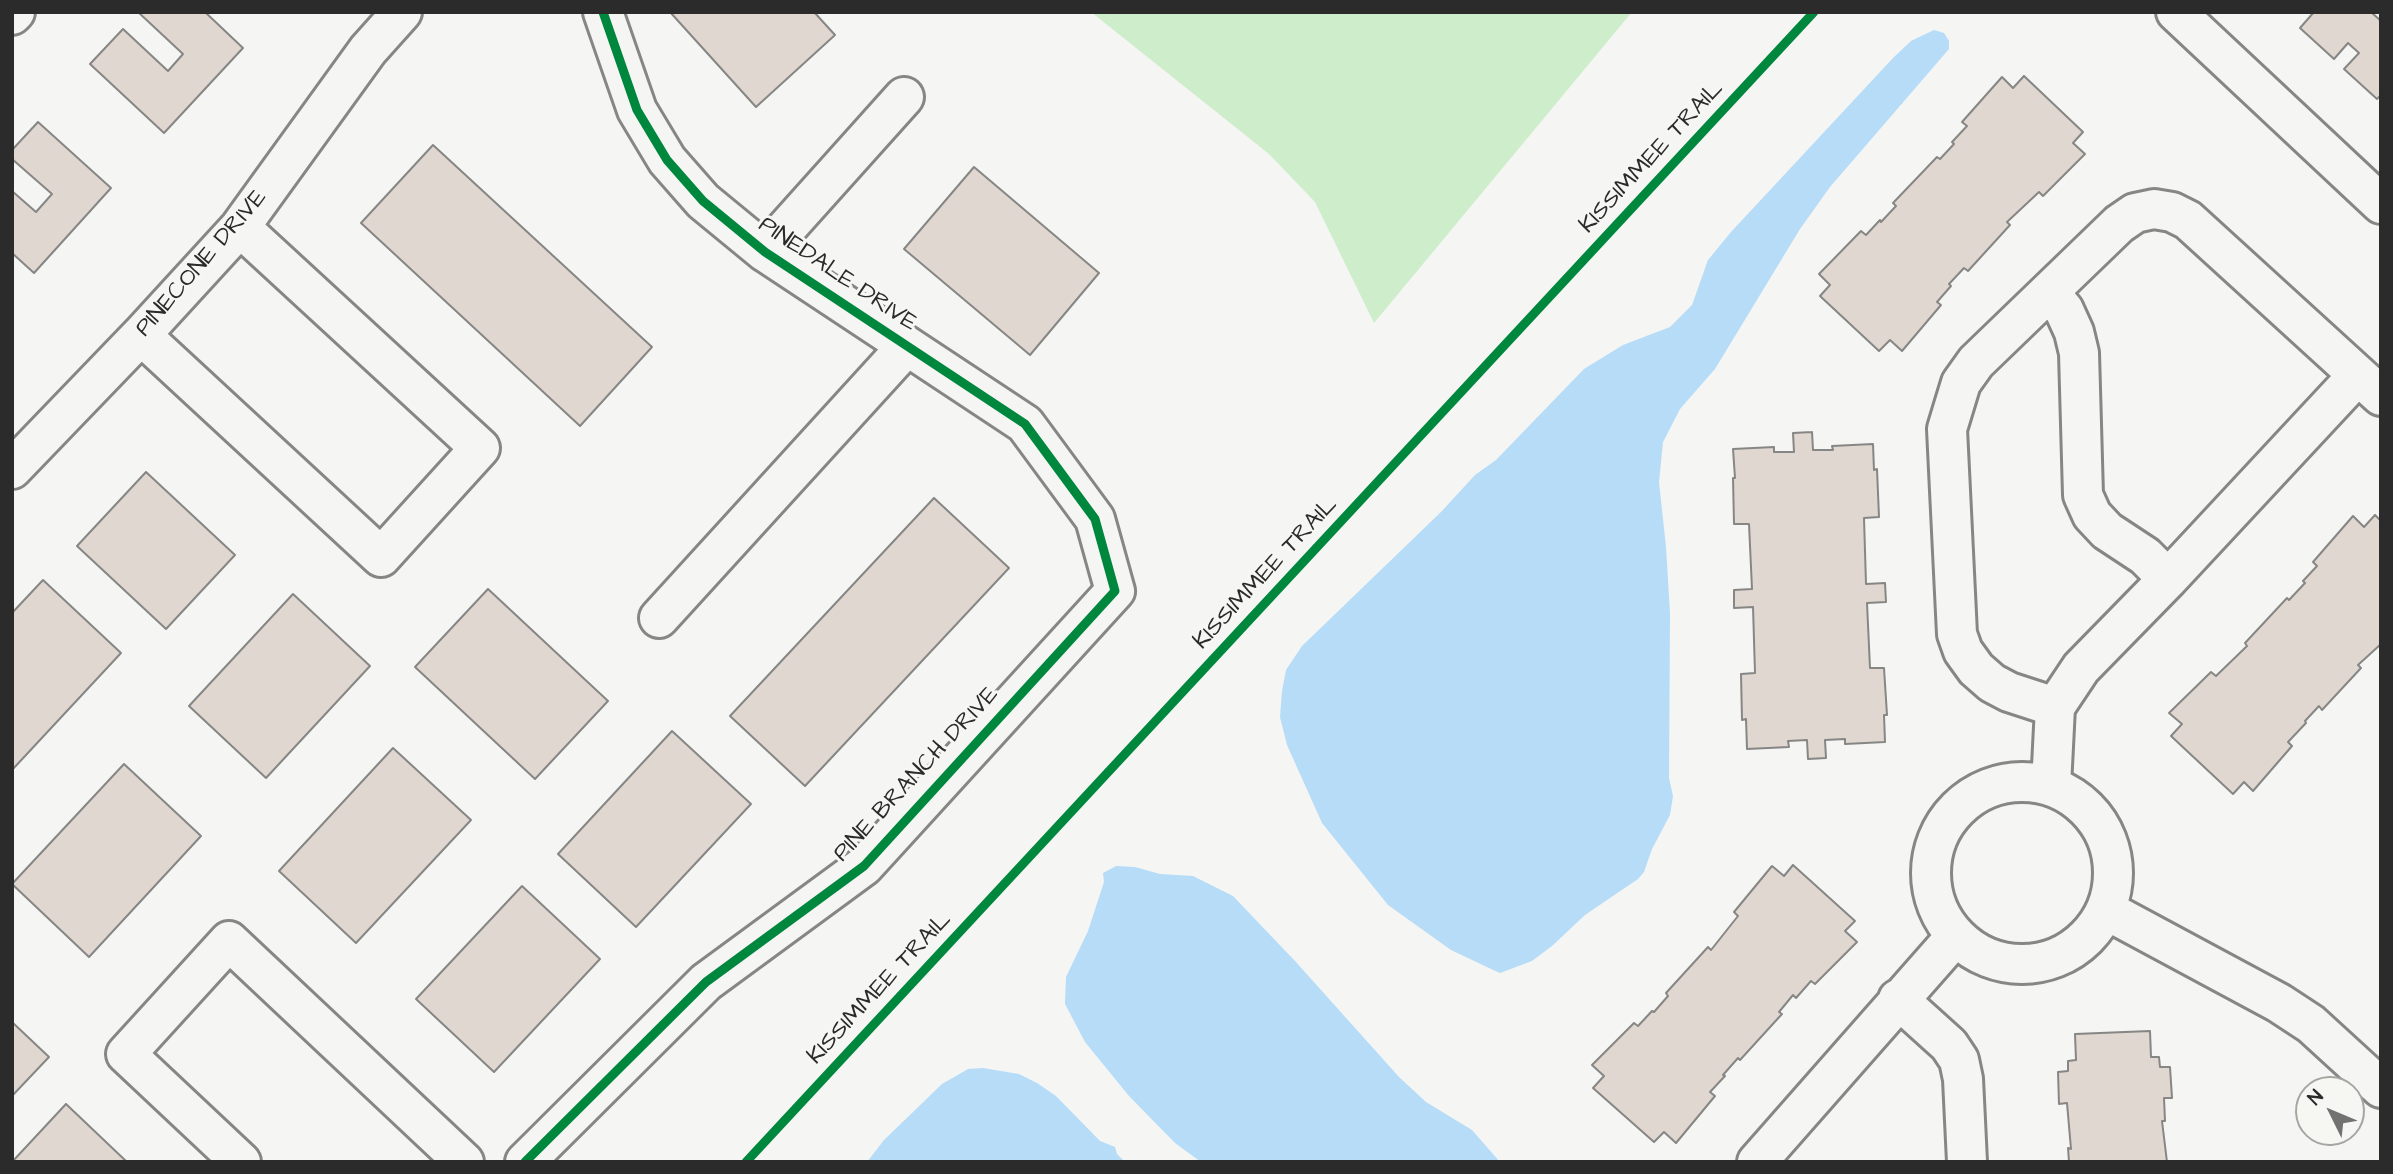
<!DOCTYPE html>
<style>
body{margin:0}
#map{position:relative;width:2393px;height:1174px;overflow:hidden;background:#f5f5f3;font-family:"Architects Daughter",sans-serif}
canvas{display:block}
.frame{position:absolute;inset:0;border:14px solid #2b2b2b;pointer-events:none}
.north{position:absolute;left:2295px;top:1076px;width:70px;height:70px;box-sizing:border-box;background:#f6f6f2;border:2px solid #a5a5a2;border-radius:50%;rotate:313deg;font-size:19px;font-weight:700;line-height:28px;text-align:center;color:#2b2b2b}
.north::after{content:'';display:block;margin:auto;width:24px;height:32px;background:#727271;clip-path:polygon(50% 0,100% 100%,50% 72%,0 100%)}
</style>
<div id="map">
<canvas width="2393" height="1174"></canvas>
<div class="frame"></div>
<div class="north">N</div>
</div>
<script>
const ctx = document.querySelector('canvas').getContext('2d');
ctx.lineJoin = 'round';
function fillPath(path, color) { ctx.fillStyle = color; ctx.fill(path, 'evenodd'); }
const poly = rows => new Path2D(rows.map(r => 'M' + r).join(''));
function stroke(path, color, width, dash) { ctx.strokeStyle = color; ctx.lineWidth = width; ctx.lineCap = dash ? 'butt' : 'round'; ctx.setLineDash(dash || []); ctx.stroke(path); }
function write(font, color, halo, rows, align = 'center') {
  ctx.font = font + ' "Architects Daughter",sans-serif'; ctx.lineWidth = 6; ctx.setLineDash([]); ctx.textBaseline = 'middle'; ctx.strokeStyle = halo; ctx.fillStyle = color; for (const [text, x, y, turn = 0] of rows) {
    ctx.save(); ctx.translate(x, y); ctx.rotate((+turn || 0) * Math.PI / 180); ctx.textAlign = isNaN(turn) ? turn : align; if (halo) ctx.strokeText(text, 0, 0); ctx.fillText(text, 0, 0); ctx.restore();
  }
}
fillPath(poly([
 [1091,12,1632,12,1374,323,1315,202,1269,154]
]), '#ceedcb');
fillPath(poly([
 [1934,30,1944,33,1949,41,1949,49,1830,187,1800,229,1715,369,1680,409,1663,442,1659,482,1666,547,1670,613,1669,778,1673,796,1670,815,1652,849,1644,872,1638,879,1585,915,1552,946,1532,961,1500,973,1489,968,1451,950,1388,905,1322,823,1287,745,1280,717,1282,691,1286,670,1302,646,1442,511,1475,475,1496,460,1584,369,1623,345,1670,327,1692,305,1708,260,1731,232,1893,58,1911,41],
 [1116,866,1135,867,1160,874,1193,876,1233,896,1295,961,1399,1077,1426,1102,1472,1130,1500,1162,1201,1162,1175,1143,1129,1096,1085,1042,1065,1004,1066,977,1088,931,1104,882,1103,873],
 [983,1068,1019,1074,1037,1083,1056,1096,1100,1141,1115,1147,1117,1154,1125,1162,867,1162,884,1140,942,1084,968,1069]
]), '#b6dcf8');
const building = poly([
 [138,12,205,12,243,48,164,133,90,64,123,29,168,71,183,54,138,12],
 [670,12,814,12,835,35,756,107,670,12],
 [2314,12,2371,12,2381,21,2381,95,2377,99,2344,69,2359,53,2348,43,2334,59,2300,28,2314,12],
 [2024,76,2083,132,2073,143,2085,154,2043,196,2039,192,2007,222,2010,225,1968,271,1964,268,1949,284,1951,286,1937,302,1941,305,1902,351,1890,340,1879,351,1820,296,1830,285,1819,274,1861,231,1866,235,1880,220,1881,222,1896,206,1893,203,1937,157,1940,159,1954,144,1952,142,1967,126,1962,122,2002,77,2013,88,2024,76],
 [38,122,111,188,34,273,12,253,12,191,36,212,52,194,12,159,12,150,38,122],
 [433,145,652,347,580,426,361,223,433,145],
 [974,167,1099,273,1030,355,904,249,974,167],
 [1812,432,1813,450,1833,450,1832,446,1873,444,1874,470,1877,469,1879,517,1864,518,1866,584,1885,583,1886,602,1867,603,1870,668,1884,668,1887,715,1884,715,1885,742,1845,744,1845,739,1825,740,1826,758,1808,759,1807,740,1788,741,1789,747,1747,749,1746,719,1742,720,1741,674,1755,673,1753,607,1734,608,1734,590,1752,589,1749,524,1734,524,1733,478,1735,478,1733,449,1774,447,1774,452,1794,452,1793,433,1812,432],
 [146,472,235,555,166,629,77,546,146,472],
 [934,498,1009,568,805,786,730,716,934,498],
 [2375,515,2381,521,2381,644,2358,665,2361,668,2322,710,2319,706,2305,721,2306,723,2288,742,2292,746,2253,791,2244,782,2233,794,2171,736,2182,724,2169,713,2211,672,2216,676,2247,646,2245,643,2287,598,2289,600,2305,583,2303,581,2317,566,2313,562,2353,516,2364,527,2375,515],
 [43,580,121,653,12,770,12,613,43,580],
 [488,589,608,701,535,779,415,667,488,589],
 [293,594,370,666,266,778,189,706,293,594],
 [672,731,751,804,636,927,558,854,672,731],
 [393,748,471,820,356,943,279,871,393,748],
 [124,764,201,836,89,957,12,884,124,764],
 [1793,865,1855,921,1845,931,1857,942,1815,984,1811,981,1796,998,1793,995,1779,1012,1782,1014,1740,1060,1738,1058,1723,1075,1725,1076,1710,1092,1715,1096,1676,1143,1664,1132,1654,1142,1593,1088,1604,1076,1592,1065,1634,1023,1638,1026,1652,1011,1654,1012,1668,996,1666,993,1708,947,1711,950,1738,916,1734,912,1772,866,1784,876,1793,865],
 [522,886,600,959,494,1072,416,999,522,886],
 [12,1022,49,1057,12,1096,12,1022],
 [2150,1031,2151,1057,2159,1057,2160,1067,2170,1067,2172,1098,2164,1098,2165,1121,2162,1121,2167,1162,2069,1162,2068,1148,2071,1149,2067,1103,2059,1104,2058,1072,2068,1071,2068,1061,2076,1060,2075,1034,2150,1031],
 [66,1104,127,1162,12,1162,66,1104]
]);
fillPath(building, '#e0d7d0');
stroke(building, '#868685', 2);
const minor = poly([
 [2176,12,2381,204],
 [12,15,15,12],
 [765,252,904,97],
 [2049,292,2064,310,2074,332,2079,353,2083,495,2092,515,2107,531,2145,556,2168,579],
 [141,335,381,557,480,448,240,227],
 [12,469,141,335,240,227,368,50,402,12],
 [659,618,907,346],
 [2055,707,2009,692,1992,683,1976,669,1963,651,1957,634,1947,429,1961,383,1976,362,2119,224,2135,213,2154,209,2172,212,2188,220,2381,396],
 '1931 873a91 91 0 1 1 182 0a91 91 0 1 1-182 0Z',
 [2051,786,2055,707,2081,668,2168,579,2358,375],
 [2106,910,2279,1003,2311,1024,2381,1088],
 [1898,999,1949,1045,1959,1060,1963,1079,1967,1162],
 [241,1162,126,1054,229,941,464,1162],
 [525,1162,706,982,864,866,1115,591,1095,519,1025,424,765,252,703,201,667,160,637,110,603,12],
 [1757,1162,1955,937]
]);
stroke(minor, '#868685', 44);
stroke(minor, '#f5f5f3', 38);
stroke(poly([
 [525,1162,706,982,864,866,1115,591,1095,519,1025,424,765,252,703,201,667,160,637,110,603,12],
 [746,1162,1814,12]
]), '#00873e', 9);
write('24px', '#2b2b2b', '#f6f6f2', [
 ["KISSIMMEE TRAIL",1652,158,-47],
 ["PINECONE DRIVE",202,264,-49],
 ["PINEDALE DRIVE",837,275,34],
 ["KISSIMMEE TRAIL",1266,574,-47],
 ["PINE BRANCH DRIVE",917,775,-47],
 ["KISSIMMEE TRAIL",880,989,-47]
]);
</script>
